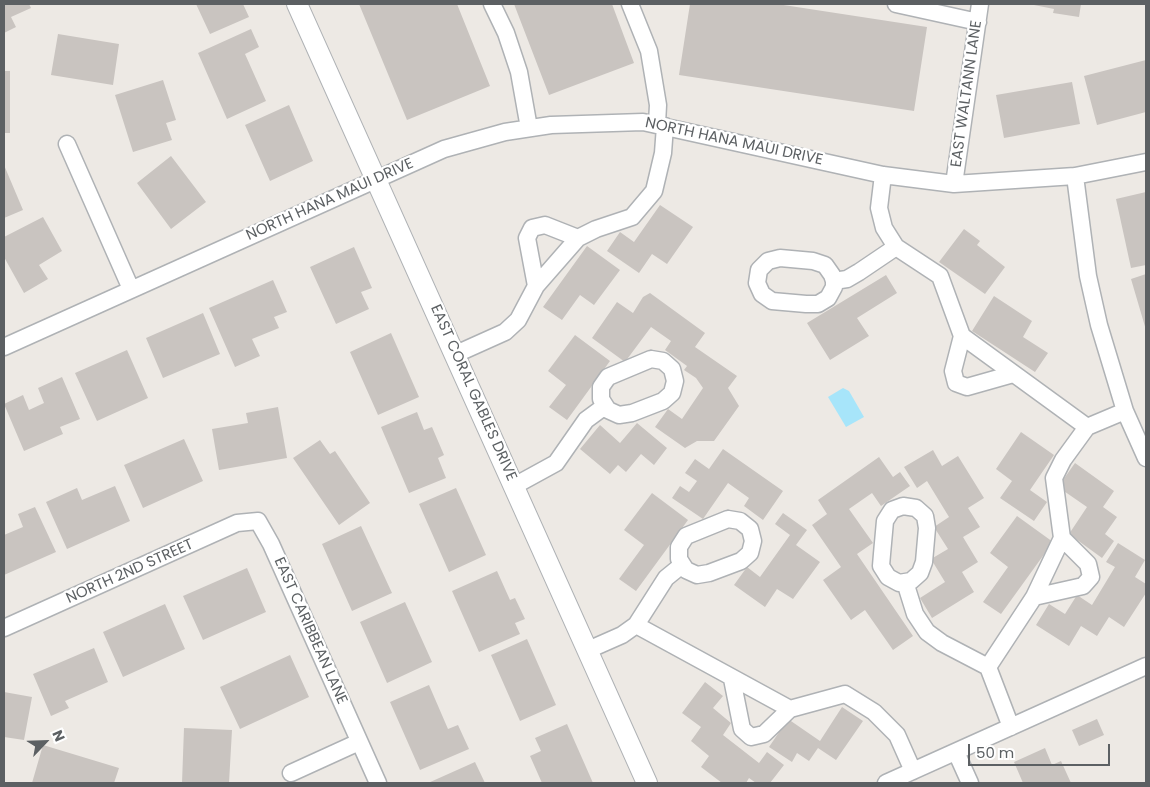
<!DOCTYPE html>
<style>
body{margin:0}
#map{position:relative;width:1150px;height:787px;overflow:hidden;background:#ede9e4;font-family:Poppins,sans-serif}
canvas{display:block}
.frame{position:absolute;inset:0;border:5px solid #5c6063;pointer-events:none}
.north{position:absolute;left:20px;top:717px;width:50px;height:50px;-webkit-text-stroke:4px #fff;paint-order:stroke;rotate:66deg;font-size:14px;font-weight:700;line-height:20px;text-align:center;color:#5c6063}
.north::after{content:'';display:block;margin:auto;width:18px;height:22px;background:#5c6063;clip-path:polygon(50% 0,100% 100%,50% 72%,0 100%)}
.scale{position:absolute;left:968px;top:744px;width:142px;height:22px;box-sizing:border-box;border:2px solid #5c6063;border-top:0;padding-left:6px;font-size:15px;line-height:18px;white-space:nowrap;color:#5c6063;-webkit-text-stroke:4px #fff;paint-order:stroke}
</style>
<div id="map">
<canvas width="1150" height="787"></canvas>
<div class="frame"></div>
<div class="north">N</div>
<div class="scale">50 m</div>
</div>
<script>
const ctx = document.querySelector('canvas').getContext('2d');
ctx.lineJoin = 'round';
function fillPath(path, color) { ctx.fillStyle = color; ctx.fill(path, 'evenodd'); }
const poly = rows => new Path2D(rows.map(r => 'M' + r).join(''));
function stroke(path, color, width, dash) { ctx.strokeStyle = color; ctx.lineWidth = width; ctx.lineCap = dash ? 'butt' : 'round'; ctx.setLineDash(dash || []); ctx.stroke(path); }
function write(font, color, halo, rows, align = 'center') {
  ctx.font = font + ' Poppins,sans-serif'; ctx.lineWidth = 4.5; ctx.setLineDash([]); ctx.textBaseline = 'middle'; ctx.strokeStyle = halo; ctx.fillStyle = color; for (const [text, x, y, turn = 0] of rows) {
    ctx.save(); ctx.translate(x, y); ctx.rotate((+turn || 0) * Math.PI / 180); ctx.textAlign = isNaN(turn) ? turn : align; if (halo) ctx.strokeText(text, 0, 0); ctx.fillText(text, 0, 0); ctx.restore();
  }
}
fillPath(poly([
 [843,388,849,391,864,417,846,427,828,397]
]), '#a7e5fa');
fillPath(poly([
 [4,4,29,4,31,8,11,17,16,27,4,33],
 [196,4,243,4,249,17,210,34],
 [359,4,457,4,490,86,407,120],
 [514,4,612,4,634,63,549,95],
 [690,4,777,4,927,27,914,111,679,75],
 [1029,4,1081,4,1079,17,1053,13,1054,9],
 [251,29,259,47,245,54,266,101,227,119,198,53],
 [58,34,119,44,113,85,51,75],
 [1146,60,1146,112,1097,125,1084,76],
 [4,71,10,71,10,133,4,133],
 [163,80,176,120,166,123,172,140,133,152,115,95],
 [1072,82,1080,124,1004,138,996,95],
 [289,105,313,161,270,181,245,125],
 [171,156,206,202,171,229,137,183],
 [4,165,23,210,4,218],
 [1146,192,1146,265,1131,268,1116,199],
 [660,205,693,227,667,264,652,254,639,273,607,251,620,232,634,242],
 [43,217,62,251,39,265,48,279,24,293,4,257,4,237],
 [964,229,980,241,977,245,1005,267,985,294,939,262],
 [587,246,620,270,594,305,580,295,562,320,543,307],
 [354,247,372,288,361,292,369,309,336,324,310,267],
 [1146,274,1146,330,1131,279],
 [886,275,897,293,857,318,869,336,830,360,807,323],
 [273,280,287,312,274,317,279,328,252,339,260,356,235,367,209,308],
 [650,293,705,333,695,347,737,376,728,388,739,406,714,441,697,441,685,448,655,427,668,409,682,419,703,388,696,378,684,370,687,366,665,350,671,341,651,327,625,362,592,338,617,302,633,313,643,297],
 [994,296,1032,321,1023,337,1048,353,1035,372,972,331],
 [203,313,220,354,163,378,146,338],
 [391,333,419,397,378,415,350,352],
 [575,335,610,361,567,420,549,407,566,385,548,371],
 [127,350,148,398,97,421,75,373],
 [62,377,80,419,60,427,63,434,24,451,4,404,23,395,29,410,44,403,38,388],
 [278,407,287,458,219,470,212,429,248,423,246,413],
 [417,412,424,430,432,427,444,455,438,458,446,478,409,493,381,427],
 [637,423,667,448,654,465,641,454,626,472,618,465,610,474,580,449,600,425,620,443],
 [1021,432,1054,455,1030,490,1047,502,1034,521,1000,498,1012,481,996,469],
 [184,439,203,481,143,508,124,465],
 [320,440,330,454,335,451,370,503,339,525,293,458],
 [723,449,783,491,763,520,744,506,749,498,728,483,703,519,672,498,680,486,689,492,697,481,685,473,695,459,709,469],
 [933,450,942,466,958,456,984,498,968,508,980,527,963,537,978,562,962,572,974,592,932,618,920,598,945,582,931,559,948,549,934,527,949,517,927,481,917,488,904,467],
 [879,457,893,477,900,472,910,486,881,506,872,493,849,509,873,543,857,554,913,636,893,650,865,610,851,620,823,580,841,567,812,525,827,514,818,500],
 [1075,463,1114,491,1103,507,1117,517,1105,534,1114,541,1102,558,1069,534,1087,507,1058,487],
 [115,486,130,521,67,549,46,502,77,488,82,500],
 [456,488,486,555,449,572,419,504],
 [652,493,688,520,636,591,619,579,644,545,624,530],
 [35,507,56,552,4,575,4,535,23,527,18,514],
 [783,513,807,530,796,545,820,562,793,599,777,589,765,607,734,585,747,567,760,577,790,535,775,524],
 [1017,516,1053,542,1001,614,983,602,1008,567,990,553],
 [361,526,392,593,352,611,322,544],
 [1118,543,1145,560,1135,577,1146,584,1146,593,1124,627,1109,617,1097,636,1081,626,1069,646,1036,625,1049,604,1065,614,1077,595,1092,605,1115,567,1106,562],
 [247,568,266,612,203,640,183,596],
 [497,571,510,600,515,598,525,619,515,623,520,634,479,652,452,591],
 [405,602,432,662,387,683,360,622],
 [165,604,185,649,123,677,103,632],
 [527,639,556,705,520,721,491,655],
 [94,648,108,682,65,701,69,708,51,716,33,674],
 [290,655,309,697,240,729,220,687],
 [705,682,723,696,713,708,731,723,723,735,759,763,767,752,784,765,770,783,756,783,749,778,746,783,722,783,701,767,709,756,691,741,701,727,682,713],
 [429,685,448,729,458,725,469,749,420,770,390,702],
 [4,692,32,697,24,740,4,737],
 [842,707,863,721,836,760,818,748,809,761,797,753,792,762,769,747,788,719,820,741],
 [1097,719,1104,735,1079,746,1072,730],
 [567,724,593,783,542,783,530,756,541,751,535,738],
 [184,728,232,730,229,783,182,783],
 [43,745,119,768,114,783,32,783],
 [1045,748,1052,765,1061,761,1071,783,1023,783,1014,762],
 [475,762,485,783,428,783]
]), '#c9c4c0');
const minor = poly([
 [492,4,506,33,519,72,529,128],
 [630,4,649,51,658,105,657,124],
 [896,4,978,22],
 [67,144,131,289],
 [883,175,879,208,884,228,896,247,940,276,962,336,1087,427],
 [1075,176,1088,276,1099,325,1125,411,1146,458],
 [954,184,980,4],
 [780,258,813,261,825,265,832,275,834,281,834,287,828,298,818,304,806,304,772,301,762,294,757,283,759,270,768,261,780,258],
 [834,281,847,279,859,272,896,247],
 [536,286,527,238,532,228,545,225,578,238],
 [962,336,953,371,956,383,967,387,1013,374],
 [4,347,444,149,505,132,551,125,643,122,883,175,954,184,1075,176,1146,162],
 [456,354,505,332,518,320,536,286,578,238,596,229,632,217,654,191,663,153,665,126],
 [651,359,663,361,672,369,675,381,672,393,663,401,632,413,619,415,608,410,601,399,601,387,608,377,651,359],
 [514,486,556,463,586,420,605,406],
 [903,506,916,508,925,516,927,528,924,562,920,573,911,581,899,583,888,577,881,566,882,554,885,521,892,510,903,506],
 [728,519,740,521,750,529,753,541,750,553,741,561,709,573,697,575,686,570,679,559,679,547,686,536,728,519],
 [905,582,915,614,927,632,942,643,988,667,1011,727],
 [1034,597,1083,586,1091,577,1088,564,1062,538],
 [636,625,790,709,845,694,874,712,897,735,913,771],
 [4,628,237,523,258,521,271,544,378,783],
 [588,650,622,635,636,625,666,578,682,565],
 [988,667,1034,597,1062,538,1054,478,1063,460,1087,427,1125,411],
 [732,679,742,729,751,737,764,734,790,709],
 [956,752,970,783],
 [291,773,359,742],
 [886,783,1146,666]
]);
const tertiary = poly([
 [297,4,647,783]
]);
stroke(minor, '#afb2b5', 19);
stroke(tertiary, '#afb2b5', 22);
stroke(minor, '#fff', 16);
stroke(tertiary, '#fff', 20);
write('15px', '#5c6063', '#fff', [
 ["EAST WALTANN LANE",967,94,-82],
 ["NORTH HANA MAUI DRIVE",734,142,12],
 ["NORTH HANA MAUI DRIVE",330,200,-24],
 ["EAST CORAL GABLES DRIVE",473,393,66],
 ["NORTH 2ND STREET",130,572,-24],
 ["EAST CARIBBEAN LANE",310,631,66]
]);
</script>
